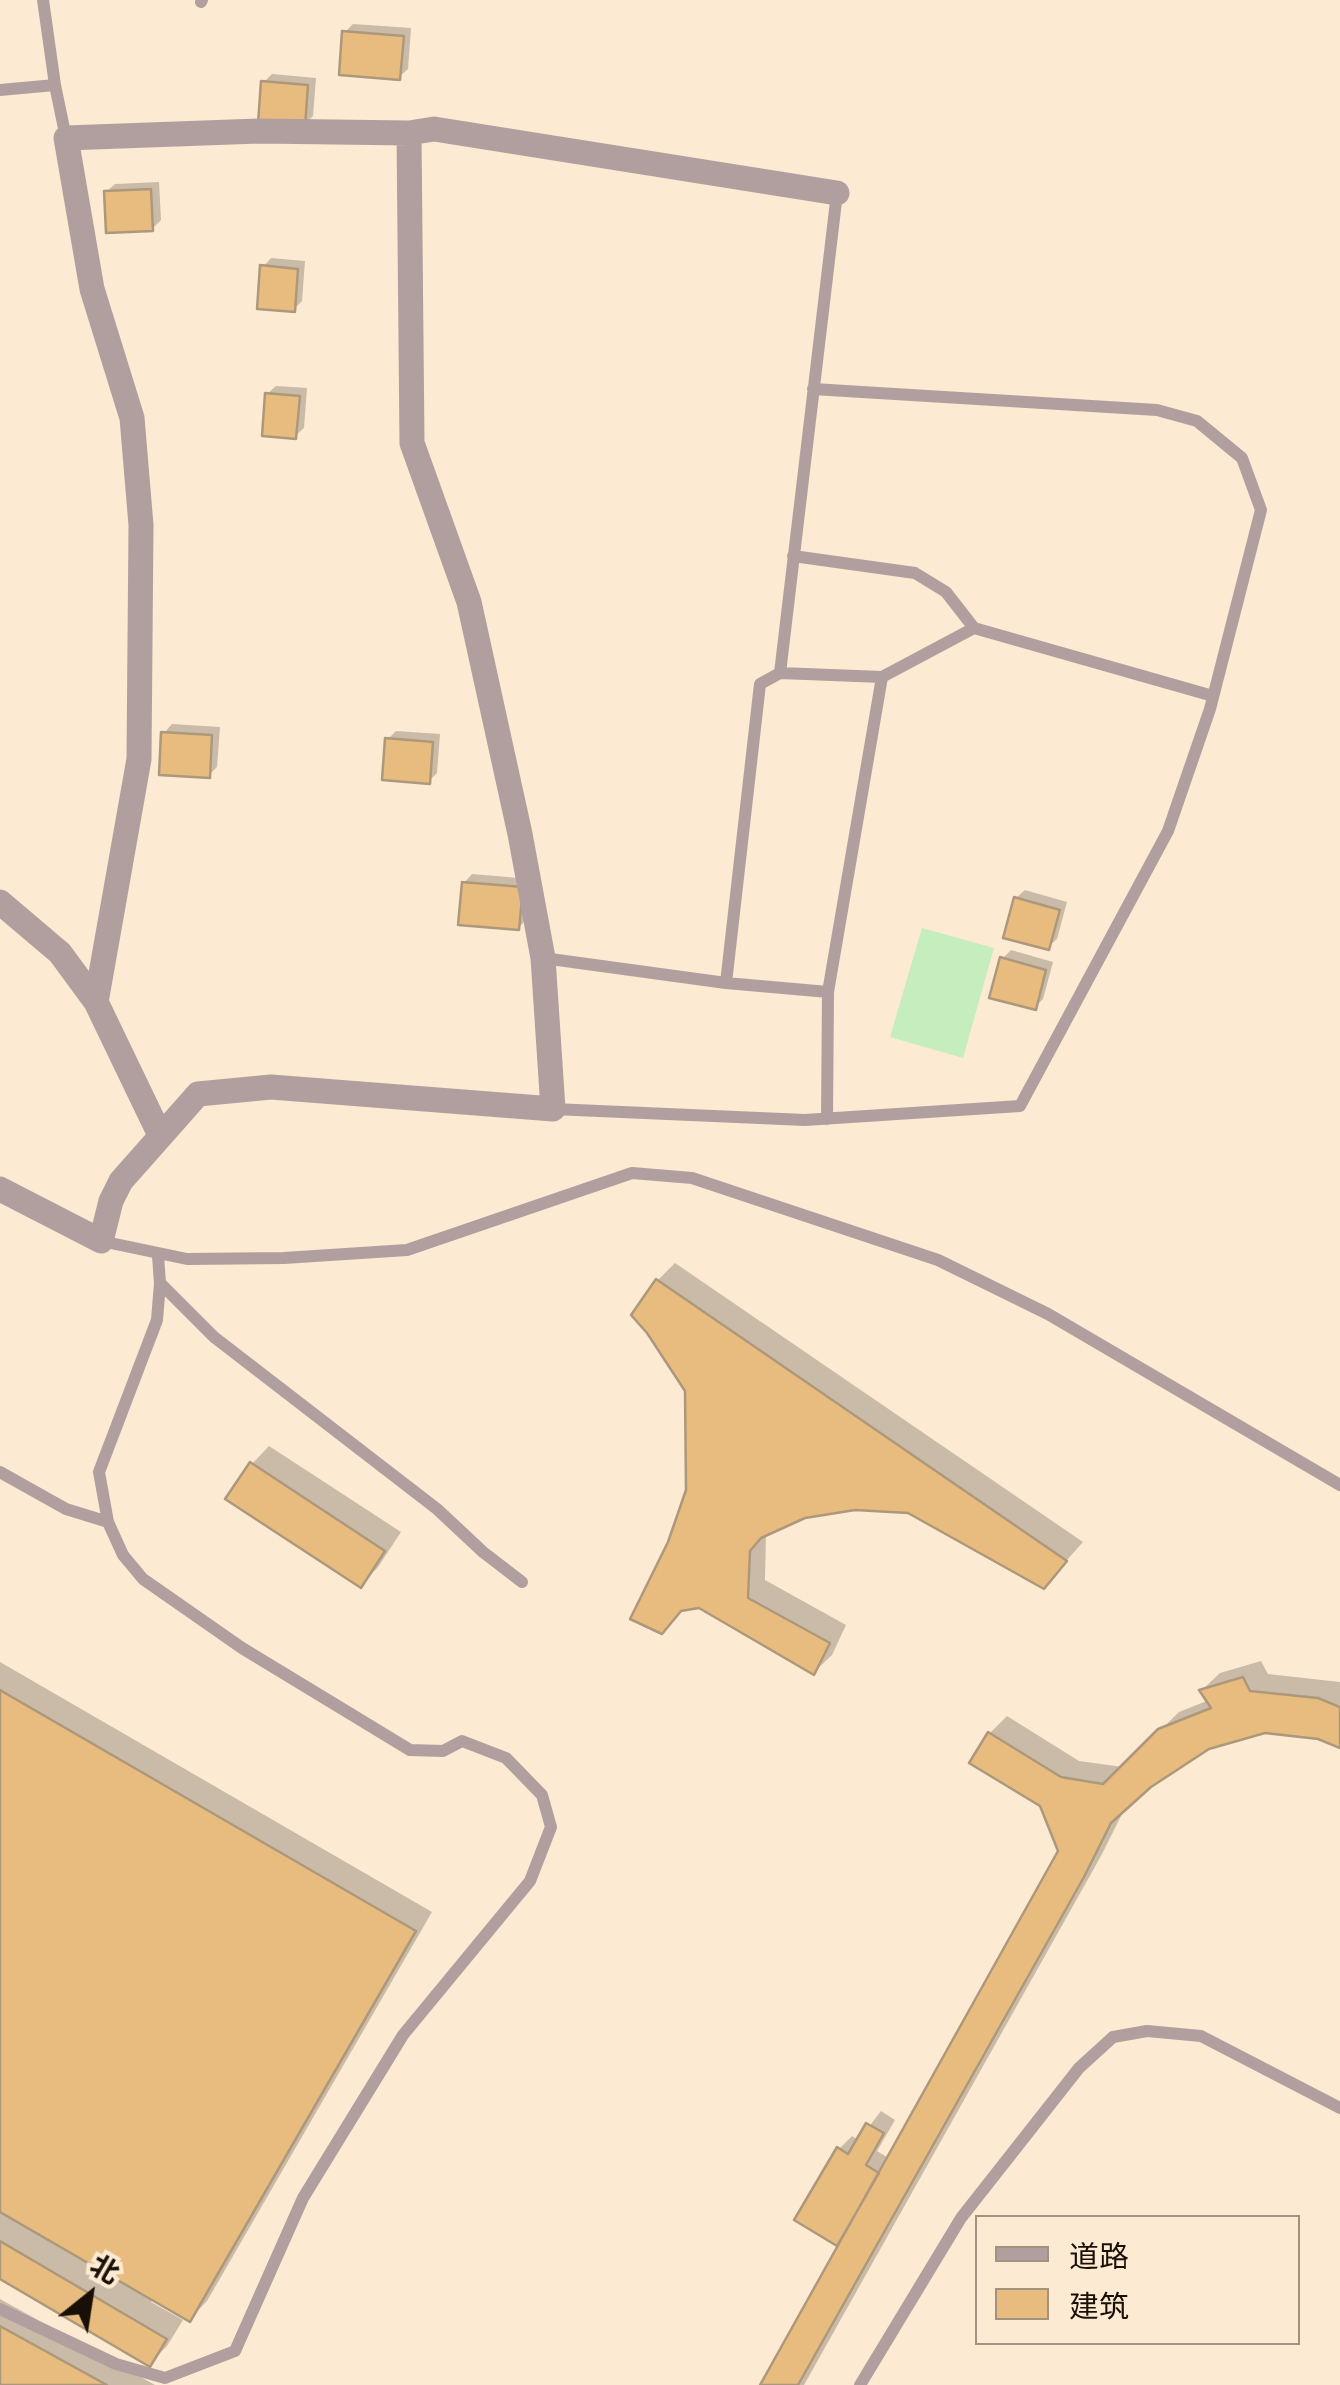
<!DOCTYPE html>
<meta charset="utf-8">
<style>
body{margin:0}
#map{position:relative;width:1340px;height:2385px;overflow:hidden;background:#fcead2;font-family:Montserrat,"Noto Sans SC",sans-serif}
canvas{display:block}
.legend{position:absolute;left:975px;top:2215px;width:325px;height:130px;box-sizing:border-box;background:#fcead2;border:2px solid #a19380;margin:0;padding:12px 18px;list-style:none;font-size:30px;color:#181006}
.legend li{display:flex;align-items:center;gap:20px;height:50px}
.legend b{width:50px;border:2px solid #a19380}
.north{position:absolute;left:40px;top:2245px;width:100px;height:100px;-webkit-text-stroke:8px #fcead2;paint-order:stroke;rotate:30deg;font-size:28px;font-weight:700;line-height:40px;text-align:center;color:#181006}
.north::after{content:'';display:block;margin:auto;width:35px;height:45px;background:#181006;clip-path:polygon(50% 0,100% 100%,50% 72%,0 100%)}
</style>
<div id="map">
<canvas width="1340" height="2385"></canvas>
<ul class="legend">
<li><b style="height:12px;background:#b19f9f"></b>道路</li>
<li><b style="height:28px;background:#e8bc7f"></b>建筑</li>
</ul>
<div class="north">北</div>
</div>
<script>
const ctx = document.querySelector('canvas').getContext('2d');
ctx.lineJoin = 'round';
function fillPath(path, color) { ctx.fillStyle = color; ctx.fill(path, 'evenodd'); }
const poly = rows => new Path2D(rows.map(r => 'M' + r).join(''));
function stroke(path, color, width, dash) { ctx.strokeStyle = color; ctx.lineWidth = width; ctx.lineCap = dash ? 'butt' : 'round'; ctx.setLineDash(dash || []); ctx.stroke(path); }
fillPath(poly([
 [922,928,994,948,963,1058,890,1037]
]), '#c5edbd');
fillPath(poly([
 [353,24,411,28,408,69,399,77,345,32],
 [272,74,316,78,313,116,304,125,263,83],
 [159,182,161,220,152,229,106,192,115,184],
 [271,258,305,261,302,301,294,309,263,267],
 [276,386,307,388,304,428,295,436,267,394],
 [172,724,220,727,217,767,209,775,164,733],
 [396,731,440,734,437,773,429,781,388,739],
 [472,874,530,879,527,919,518,928,464,883],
 [1025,890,1067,902,1057,939,1048,947,1016,898],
 [1011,950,1053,962,1043,999,1035,1007,1002,959],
 [675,1263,1083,1542,1044,1586,909,1511,855,1508,805,1515,766,1533,765,1580,846,1625,832,1655,814,1672,699,1605,684,1608,662,1631,671,1543,688,1490,688,1390,658,1280],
 [269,1446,401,1532,378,1567,361,1585,252,1464],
 [1261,1661,1268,1674,1340,1682,1340,1745,1319,1736,1265,1730,1208,1747,1149,1785,1126,1806,1101,1856,804,2385,763,2385,846,2233,837,2242,839,2149,852,2136,859,2140,881,2111,895,2120,877,2151,890,2159,1061,1851,1042,1804,990,1733,1007,1716,1079,1761,1123,1767,1179,1712,1209,1700,1202,1690,1220,1673],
 [0,1662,432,1912,207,2301,190,2319,153,2297,151,2302,183,2320,167,2346,150,2363,0,2276],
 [0,2299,155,2385,0,2385]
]), '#0003');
const building = poly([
 [342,31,404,36,400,80,339,75,342,31],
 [261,81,308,85,305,127,258,123,261,81],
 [151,189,153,231,106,233,104,191,151,189],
 [260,265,298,269,295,312,257,309,260,265],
 [265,393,300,396,296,439,262,436,265,393],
 [161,732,212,735,210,778,159,775,161,732],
 [385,738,433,742,430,784,382,780,385,738],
 [462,882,523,887,519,930,458,925,462,882],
 [1014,897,1060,910,1049,950,1003,938,1014,897],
 [1000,957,1046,970,1036,1010,989,998,1000,957],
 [656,1279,1067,1561,1044,1589,908,1513,855,1510,805,1518,761,1538,750,1551,748,1598,830,1643,814,1675,699,1608,681,1611,662,1634,630,1619,668,1542,686,1490,685,1391,647,1333,631,1315,656,1279],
 [250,1462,385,1551,361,1588,225,1499,250,1462],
 [1243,1677,1250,1691,1318,1698,1340,1707,1340,1748,1318,1739,1265,1733,1209,1749,1151,1787,1111,1823,1084,1877,798,2385,760,2385,1058,1851,1040,1806,969,1763,988,1732,1061,1777,1103,1784,1158,1729,1211,1708,1199,1690,1243,1677],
 [0,1690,416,1931,190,2322,0,2212,0,1690],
 [866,2123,884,2133,866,2165,879,2173,837,2246,794,2220,837,2147,848,2154,866,2123],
 [0,2241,167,2339,150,2367,0,2279,0,2241],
 [0,2326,107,2385,0,2385,0,2326]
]);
fillPath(building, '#e8bc7f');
stroke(building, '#ad987b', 2.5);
stroke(poly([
 [201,2,202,0],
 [55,85,66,138],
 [0,90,55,85,43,0],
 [793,556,915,573,946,592,974,628],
 [882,677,974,628,1213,696],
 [543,958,726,983,828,992],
 [726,983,760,684,780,673],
 [553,1109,805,1120,1020,1106,1168,831,1210,709,1261,510,1242,458,1197,421,1157,410,813,389],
 [827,1119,828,992,882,677,780,673,837,193],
 [101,1241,187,1259,284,1258,407,1250,632,1173,692,1178,938,1260,1048,1314,1340,1485],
 [160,1283,214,1337,437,1509,483,1552,522,1582],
 [0,1472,66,1509,108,1522],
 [0,2309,116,2364,165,2378,235,2351,303,2198,403,2035,530,1881,551,1827,542,1795,506,1758,462,1741,443,1751,410,1750,242,1648,143,1579,123,1555,108,1522,99,1472,157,1320,160,1283,158,1256],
 [860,2385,961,2218,1079,2068,1113,2037,1147,2031,1201,2036,1340,2108]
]), '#b19f9f', 12);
stroke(poly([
 [0,902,60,953,96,1002,160,1135],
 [96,1002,139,759,141,525,132,418,92,289,66,138,259,131,409,133,434,129,837,193],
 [0,1189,101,1241,111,1201,121,1181,198,1094,271,1087,553,1109,543,958,520,834,469,602,412,443,409,133]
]), '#b19f9f', 25);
</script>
